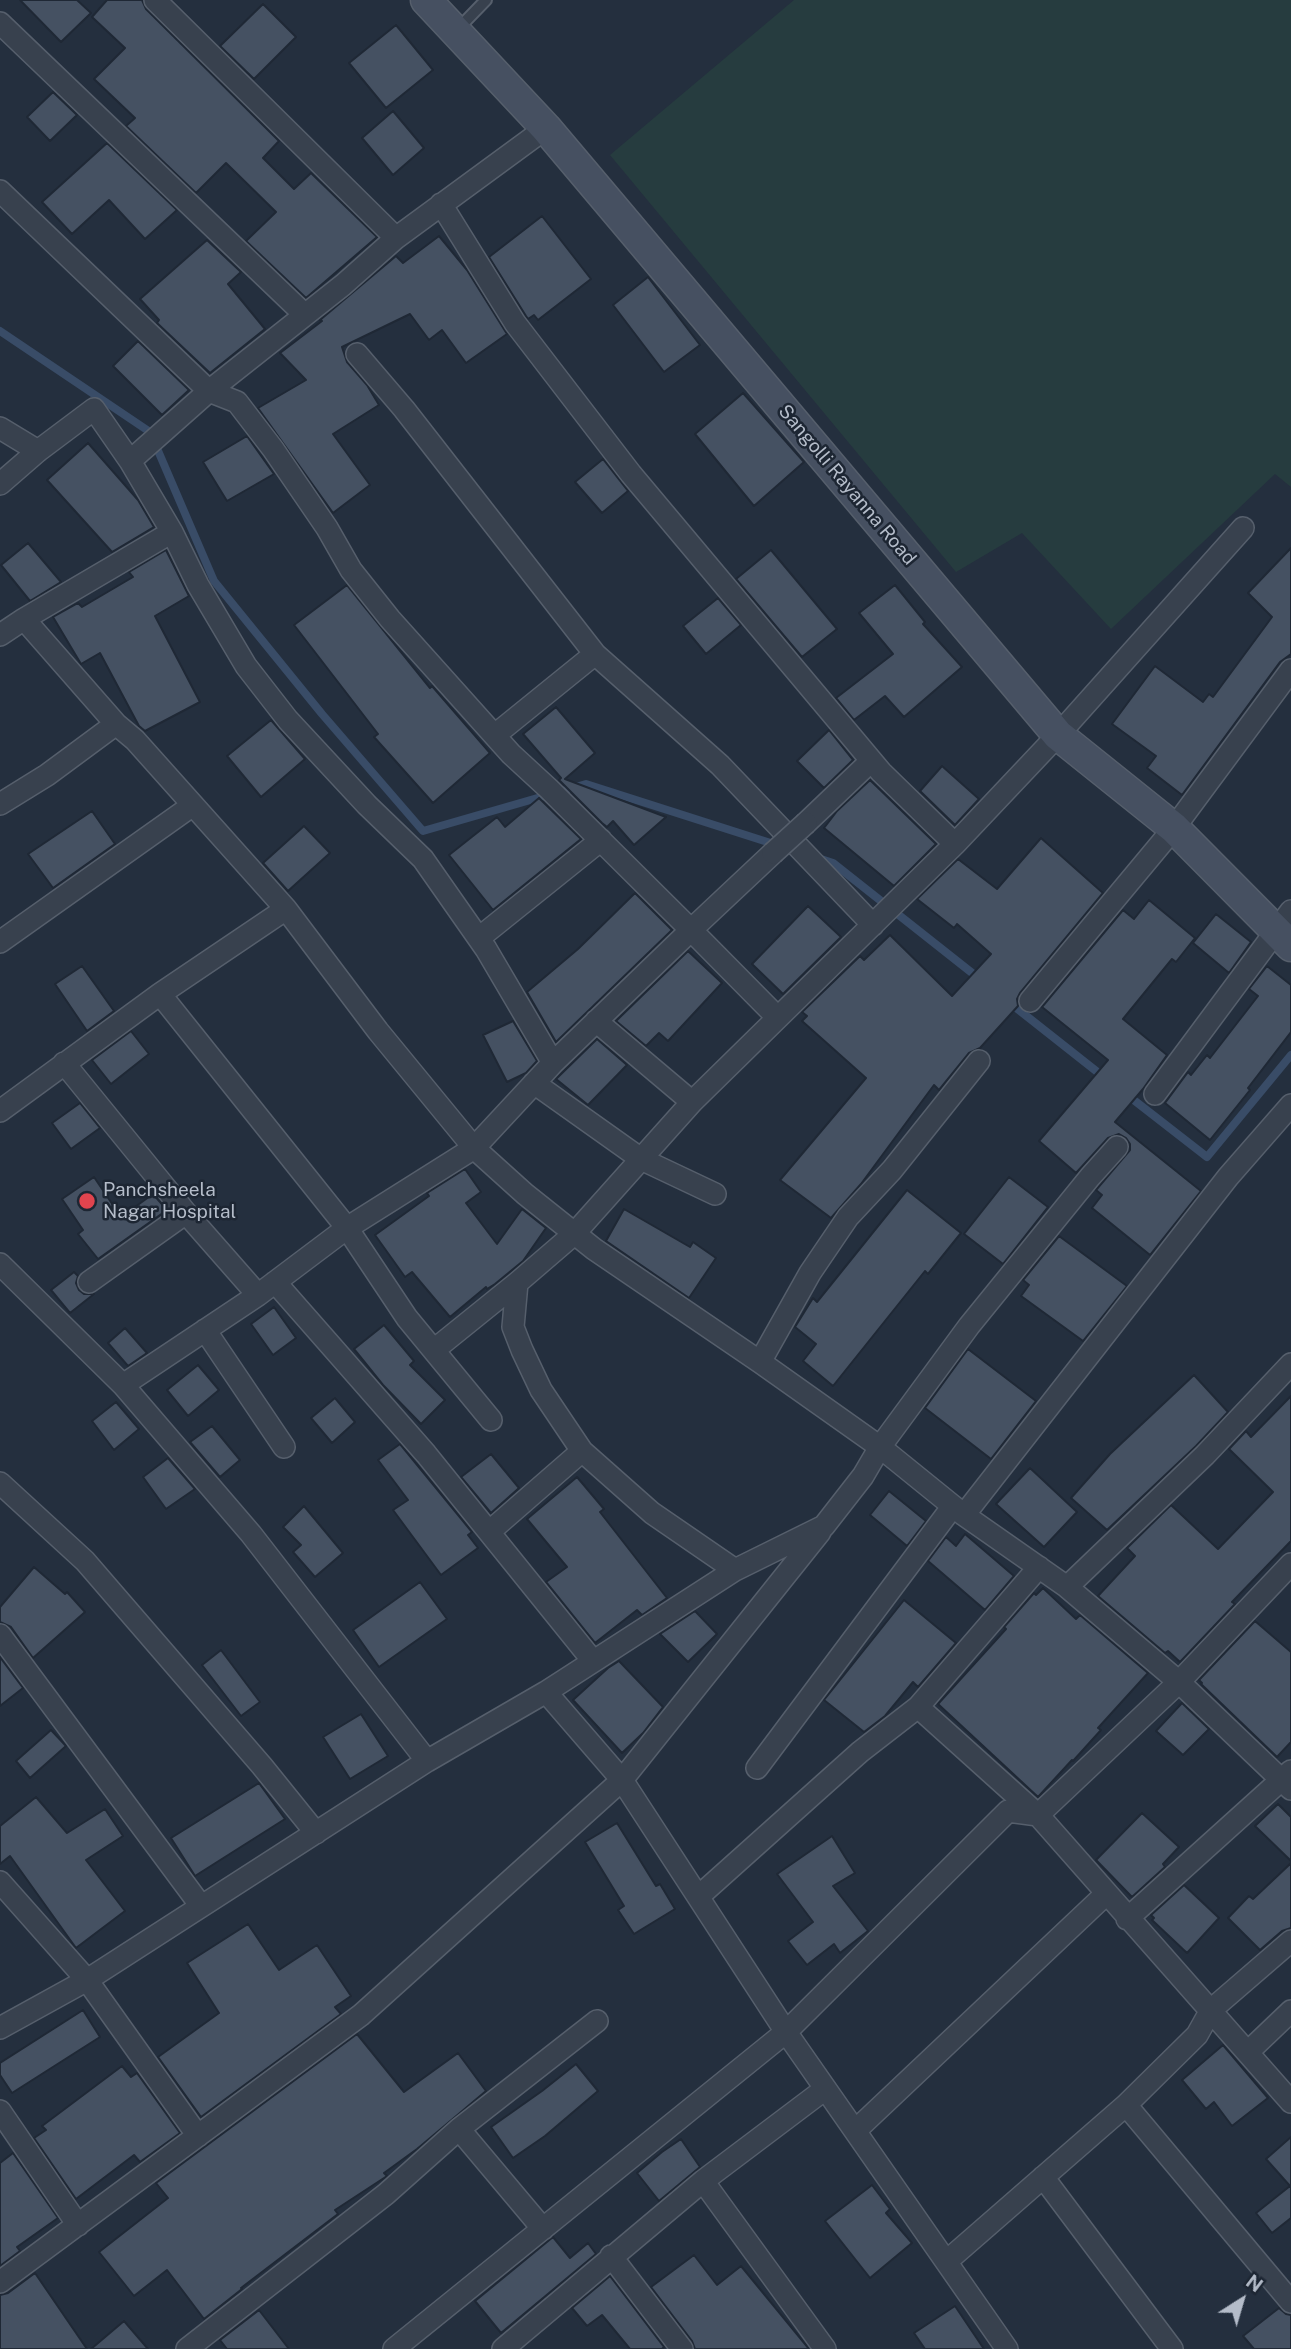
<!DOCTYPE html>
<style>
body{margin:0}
#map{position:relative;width:1291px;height:2349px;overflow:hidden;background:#242f3e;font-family:"Public Sans",sans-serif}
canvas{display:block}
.north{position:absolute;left:1207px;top:2265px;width:70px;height:70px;-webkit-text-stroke:5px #1d2633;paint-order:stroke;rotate:37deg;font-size:19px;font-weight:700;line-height:28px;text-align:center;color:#b4bcc9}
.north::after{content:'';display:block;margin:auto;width:24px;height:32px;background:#b4bcc9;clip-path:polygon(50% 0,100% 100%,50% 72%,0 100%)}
</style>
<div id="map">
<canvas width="1291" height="2349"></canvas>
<div class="north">N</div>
</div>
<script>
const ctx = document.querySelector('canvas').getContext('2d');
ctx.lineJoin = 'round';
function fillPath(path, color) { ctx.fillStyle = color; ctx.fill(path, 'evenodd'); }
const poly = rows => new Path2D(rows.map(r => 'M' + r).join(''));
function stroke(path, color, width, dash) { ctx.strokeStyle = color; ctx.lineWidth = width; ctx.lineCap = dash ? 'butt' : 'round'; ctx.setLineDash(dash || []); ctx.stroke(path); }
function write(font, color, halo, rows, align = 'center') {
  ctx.font = font + ' "Public Sans",sans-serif'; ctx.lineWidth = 5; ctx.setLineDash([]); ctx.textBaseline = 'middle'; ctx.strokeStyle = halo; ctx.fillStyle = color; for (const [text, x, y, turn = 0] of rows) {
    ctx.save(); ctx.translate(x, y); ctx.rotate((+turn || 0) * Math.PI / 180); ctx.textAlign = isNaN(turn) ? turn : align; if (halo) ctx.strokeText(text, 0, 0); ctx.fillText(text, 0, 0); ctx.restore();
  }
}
fillPath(poly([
 [794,0,1291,0,1291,487,1275,474,1111,629,1022,533,956,572,610,155]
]), '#263c3f');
stroke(poly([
 [0,331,150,432,214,581,322,714,423,831,586,784,780,846],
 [815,857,833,863,981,980],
 [1010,1003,1105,1078],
 [1126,1094,1207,1157,1291,1055]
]), '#394c67', 8);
const building = poly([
 [20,0,77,0,91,13,61,42,20,0],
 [107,0,142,0,146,9,279,141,263,158,294,189,311,173,377,237,306,298,246,241,276,212,226,163,196,193,126,126,135,118,94,79,125,48,92,17,107,0],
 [263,4,296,37,254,79,220,46,263,4],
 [396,25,433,70,386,108,349,63,396,25],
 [53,92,77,115,50,141,27,117,53,92],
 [393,111,424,148,393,175,362,138,393,111],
 [107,143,177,210,145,239,109,200,72,234,42,202,107,143],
 [542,216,591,279,538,320,534,315,528,319,526,316,489,257,542,216],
 [439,236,467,270,507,334,466,363,442,330,429,340,410,314,342,347,347,362,367,385,379,405,333,434,370,485,333,513,258,408,306,380,280,353,322,321,320,320,396,256,403,263,439,236],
 [207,240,241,272,228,284,265,329,210,373,157,323,159,320,140,299,207,240],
 [648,277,700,345,664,372,613,305,648,277],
 [138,341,189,390,162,415,113,366,138,341],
 [743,393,804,462,754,506,695,434,743,393],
 [247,436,274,474,227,501,203,462,247,436],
 [88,443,138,500,154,527,112,552,47,480,88,443],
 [603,459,628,491,602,513,575,482,603,459],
 [28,543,61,582,30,601,1,565,28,543],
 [1291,548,1291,654,1280,662,1182,795,1147,768,1156,756,1112,724,1155,666,1203,702,1209,694,1213,697,1272,617,1248,593,1291,548],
 [166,550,189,596,155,616,200,702,145,731,139,726,100,653,81,664,53,617,78,603,82,607,133,577,129,572,166,550],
 [771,550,837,629,802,657,736,579,771,550],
 [347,585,430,688,432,686,490,753,433,803,374,737,378,734,294,625,347,585],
 [895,585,925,622,923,624,962,667,904,717,885,696,854,720,836,698,893,654,859,613,895,585],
 [718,598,741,625,706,654,683,626,718,598],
 [556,707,595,753,565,779,666,817,634,845,613,821,607,827,602,823,559,780,561,778,523,734,556,707],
 [271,720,305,759,261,797,227,756,271,720],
 [829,730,853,760,824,788,797,761,829,730],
 [942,766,979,799,955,825,920,791,942,766],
 [870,780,936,844,894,886,824,828,837,811,870,780],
 [539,798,581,839,493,910,449,855,497,817,505,827,539,798],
 [92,811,115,844,53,888,28,854,92,811],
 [304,826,330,853,288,891,263,863,304,826],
 [1041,838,1103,893,1020,993,1017,999,1018,1006,980,1048,969,1053,939,1090,934,1085,861,1184,831,1218,780,1180,866,1078,802,1021,807,1016,802,1012,860,956,864,960,890,935,952,996,991,954,957,924,954,928,917,899,958,859,997,889,1041,838],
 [635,893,672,930,556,1042,527,992,578,949,635,893],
 [1149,900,1195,938,1176,962,1172,959,1123,1019,1167,1055,1143,1089,1115,1122,1201,1191,1150,1255,1092,1208,1102,1195,1096,1190,1130,1150,1130,1144,1126,1138,1119,1134,1108,1138,1076,1173,1039,1141,1108,1060,1042,1007,1123,910,1134,919,1149,900],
 [808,906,841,937,783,994,752,964,808,906],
 [1216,914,1251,942,1229,973,1193,943,1216,914],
 [688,951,722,983,668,1041,659,1033,646,1046,616,1021,688,951],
 [82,966,114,1011,87,1031,55,984,82,966],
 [1267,966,1291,985,1291,1032,1248,1088,1250,1090,1210,1140,1165,1103,1188,1072,1191,1075,1207,1055,1210,1058,1258,996,1249,989,1267,966],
 [513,1021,537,1061,526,1073,507,1082,483,1035,513,1021],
 [131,1031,149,1054,111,1084,92,1060,131,1031],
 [597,1039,627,1065,588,1105,556,1079,597,1039],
 [80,1103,100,1128,71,1149,52,1123,80,1103],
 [465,1169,481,1192,466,1203,497,1244,522,1209,546,1228,523,1261,495,1284,487,1289,486,1287,450,1317,412,1272,405,1277,375,1235,429,1196,427,1193,465,1169],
 [94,1177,121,1217,153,1194,167,1210,98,1259,78,1234,83,1230,62,1199,94,1177],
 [1009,1177,1048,1207,1003,1264,964,1234,1009,1177],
 [907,1190,961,1233,928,1274,925,1271,833,1386,803,1361,816,1344,795,1327,813,1298,817,1302,907,1190],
 [624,1209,690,1247,693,1242,716,1258,689,1298,606,1241,624,1209],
 [1059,1236,1127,1286,1083,1341,1021,1296,1029,1285,1023,1280,1059,1236],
 [74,1272,78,1276,76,1283,79,1290,84,1294,94,1294,70,1313,51,1290,74,1272],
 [274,1307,296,1338,273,1355,251,1324,274,1307],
 [384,1325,414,1361,410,1365,445,1400,421,1424,383,1385,354,1349,384,1325],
 [125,1328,147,1353,128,1366,108,1343,125,1328],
 [968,1349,1036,1401,991,1459,925,1408,968,1349],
 [198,1365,219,1390,188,1416,167,1390,198,1365],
 [1194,1375,1228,1412,1196,1446,1107,1530,1071,1498,1110,1454,1194,1375],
 [1291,1396,1291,1541,1232,1602,1235,1604,1180,1662,1168,1651,1165,1653,1098,1596,1135,1556,1127,1548,1171,1505,1218,1549,1273,1492,1229,1449,1246,1431,1251,1437,1291,1396],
 [335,1398,355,1422,332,1443,311,1418,335,1398],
 [116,1402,139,1429,114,1450,92,1421,116,1402],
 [212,1426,240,1460,220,1477,190,1442,212,1426],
 [400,1444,472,1532,468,1535,478,1548,441,1575,393,1510,408,1500,378,1460,400,1444],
 [491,1454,519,1488,491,1513,461,1477,491,1454],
 [168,1458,195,1489,166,1509,143,1477,168,1458],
 [1030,1468,1077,1512,1044,1547,996,1504,1030,1468],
 [577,1477,604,1509,600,1512,667,1598,642,1615,637,1610,595,1643,546,1582,567,1567,527,1519,577,1477],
 [889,1491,926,1521,907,1546,870,1515,889,1491],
 [304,1506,343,1553,315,1577,293,1552,301,1545,283,1527,304,1506],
 [965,1534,1014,1576,985,1610,928,1561,946,1537,956,1546,965,1534],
 [34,1567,65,1594,67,1592,85,1612,33,1658,11,1627,0,1622,0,1607,34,1567],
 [420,1582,447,1619,379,1667,353,1630,420,1582],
 [1043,1588,1076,1619,1080,1615,1148,1673,1098,1728,1101,1730,1073,1761,1072,1760,1038,1797,938,1704,1006,1629,1004,1627,1034,1593,1036,1595,1043,1588],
 [904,1600,956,1643,918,1687,913,1682,885,1716,864,1732,824,1700,904,1600],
 [695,1611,717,1634,688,1662,660,1634,695,1611],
 [1255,1621,1291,1652,1291,1742,1277,1757,1201,1684,1202,1683,1199,1680,1255,1621],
 [221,1650,260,1702,241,1716,202,1665,221,1650],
 [0,1657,23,1688,0,1706,0,1657],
 [619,1661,663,1707,643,1733,622,1753,573,1700,608,1668,619,1661],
 [1182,1703,1209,1729,1183,1755,1156,1731,1182,1703],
 [361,1714,388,1756,350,1779,323,1737,361,1714],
 [51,1730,66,1746,30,1778,16,1761,51,1730],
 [259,1783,285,1819,195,1876,171,1838,259,1783],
 [36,1797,67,1833,105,1809,123,1836,86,1860,125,1911,76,1948,10,1856,0,1864,0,1826,36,1797],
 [1278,1804,1291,1817,1291,1861,1255,1826,1278,1804],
 [1142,1813,1179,1847,1163,1864,1165,1867,1132,1897,1096,1860,1142,1813],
 [617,1823,656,1886,660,1884,675,1909,634,1934,618,1910,624,1906,585,1842,617,1823],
 [832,1836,855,1873,833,1886,868,1931,840,1953,834,1944,807,1965,788,1941,813,1922,777,1874,832,1836],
 [1291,1863,1291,1928,1282,1931,1260,1950,1228,1918,1249,1896,1253,1899,1291,1863],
 [1184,1885,1219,1918,1187,1953,1152,1920,1154,1918,1151,1915,1184,1885],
 [248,1924,279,1970,317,1945,351,1996,335,2007,341,2014,201,2117,158,2057,219,2013,187,1963,248,1924],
 [83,2010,100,2037,12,2093,0,2075,0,2063,83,2010],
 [357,2034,404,2092,458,2053,486,2091,417,2149,384,2173,387,2176,384,2178,335,2210,338,2214,241,2288,242,2289,204,2319,167,2270,134,2296,99,2252,168,2198,156,2183,357,2034],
 [1223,2045,1268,2098,1232,2126,1214,2102,1206,2109,1182,2080,1223,2045],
 [576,2064,598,2091,545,2136,513,2158,491,2127,542,2091,576,2064],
 [122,2066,131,2077,137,2073,180,2133,140,2162,134,2155,76,2199,34,2138,46,2130,42,2126,122,2066],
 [1291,2137,1291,2218,1272,2233,1256,2213,1290,2186,1266,2159,1291,2137],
 [681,2139,700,2167,659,2201,637,2173,662,2152,681,2139],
 [13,2153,58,2218,17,2247,20,2251,0,2266,0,2163,13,2153],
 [872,2185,890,2209,886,2213,912,2243,870,2278,825,2221,872,2185],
 [553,2237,570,2258,588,2243,596,2254,501,2333,475,2301,553,2237],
 [694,2255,717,2285,741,2266,809,2349,695,2349,692,2341,651,2287,694,2255],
 [35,2273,87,2349,0,2349,0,2295,8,2293,35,2273],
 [610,2276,664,2347,662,2349,630,2349,602,2315,587,2326,572,2308,610,2276],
 [955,2306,984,2349,925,2349,914,2333,955,2306],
 [1279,2308,1286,2314,1291,2315,1291,2349,1254,2349,1243,2336,1279,2308],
 [259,2310,289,2349,227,2349,220,2340,259,2310],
 [124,2321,148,2349,91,2349,124,2321]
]);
fillPath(building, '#455162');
stroke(building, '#1f2835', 2);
const lane = poly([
 [456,31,486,0]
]);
const street = poly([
 [155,0,396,238],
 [0,23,304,314],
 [0,191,209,391,343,285,396,238,546,128],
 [441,204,515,323,631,474,881,772,955,844],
 [357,354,404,409,595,654,720,765,873,925],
 [0,428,38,451],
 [0,484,38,451,94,409,130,461,172,532],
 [24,619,172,532,198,585,246,666,288,720,367,805,423,859,486,949,553,1063],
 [0,635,24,619,116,724],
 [495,735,595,654],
 [0,804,47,775,116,724,135,740,286,909,378,1031,474,1148,525,1194,594,1249,760,1362,880,1447,964,1515,1067,1587,1179,1682,1291,1789],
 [806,823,871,761],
 [773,853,691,930,777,1017],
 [479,938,601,840],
 [0,942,193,805],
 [160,994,347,1228,407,1318,491,1420],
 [1030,1001,1174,828,1291,670],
 [596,1021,692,1102],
 [64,1063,186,1213,258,1295],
 [534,1083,641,1159,715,1194],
 [1155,1094,1291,911],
 [0,1111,160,994,286,909],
 [0,1264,123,1385,251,1534,427,1761],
 [89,1282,186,1213],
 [275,1282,426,1454,593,1661],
 [517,1283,513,1327,522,1350,541,1390,582,1451,652,1513,735,1570],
 [205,1330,284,1447],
 [434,1350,517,1283,574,1234,692,1102,955,844,1058,735,1243,528],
 [760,1362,810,1273,848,1217,892,1170,979,1061],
 [123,1385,258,1295,347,1228,474,1148,553,1063,691,930,549,789,511,754,390,619,351,570,327,528,273,449,237,402,209,391,130,461],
 [0,1483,85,1561,262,1766,316,1833],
 [964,1515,1228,1177,1291,1105],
 [489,1532,582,1451],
 [1067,1587,1205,1455,1291,1364],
 [0,1635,201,1906],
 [546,1692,622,1780,786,2032,1007,2349],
 [918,1707,1038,1815,1291,2102],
 [757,1768,953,1506],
 [0,1882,87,1980,198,2136],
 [698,1897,860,1752,918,1707,1039,1567],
 [1127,1919,1291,1771],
 [0,2028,87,1980,427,1761,546,1692,735,1570,824,1526,863,1476,880,1447,969,1326,1090,1177,1117,1147],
 [1248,2052,1291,2011],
 [1126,2105,1291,2302],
 [0,2111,78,2225],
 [459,2129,543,2229],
 [855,2131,1106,1894],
 [1043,2177,1172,2349],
 [703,2181,825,2349],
 [611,2256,682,2349],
 [947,2261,1126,2105,1197,2035,1211,2010,1291,1941],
 [0,2282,361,2015,622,1780,820,1532],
 [187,2349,386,2194,459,2129,597,2021],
 [394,2349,786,2032,1008,1811,1038,1815,1179,1682,1291,1564],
 [503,2349,703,2181,825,2089]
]);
const secondary = poly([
 [426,0,546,128,1058,735,1174,828,1291,946]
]);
stroke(lane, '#565f6c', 14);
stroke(street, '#565f6c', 24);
stroke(secondary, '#565f6c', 33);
stroke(lane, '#38414e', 10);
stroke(street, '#38414e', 21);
stroke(secondary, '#465061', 30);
const streetBridge = poly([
 [773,853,806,823]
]);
stroke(streetBridge, '#565f6c', 24, []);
stroke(streetBridge, '#38414e', 21);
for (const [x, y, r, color] of [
 [87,1201,9,"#e0444e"]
]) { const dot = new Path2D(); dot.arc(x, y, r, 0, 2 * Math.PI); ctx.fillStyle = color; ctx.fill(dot); stroke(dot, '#1d2633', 2.5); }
write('19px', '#b4bcc9', '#1d2633', [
 ["Sangolli Rayanna Road",847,485,50]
]);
write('19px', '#b4bcc9', '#1d2633', [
 ["Panchsheela",103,1190],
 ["Nagar Hospital",103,1212]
], 'left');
</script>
